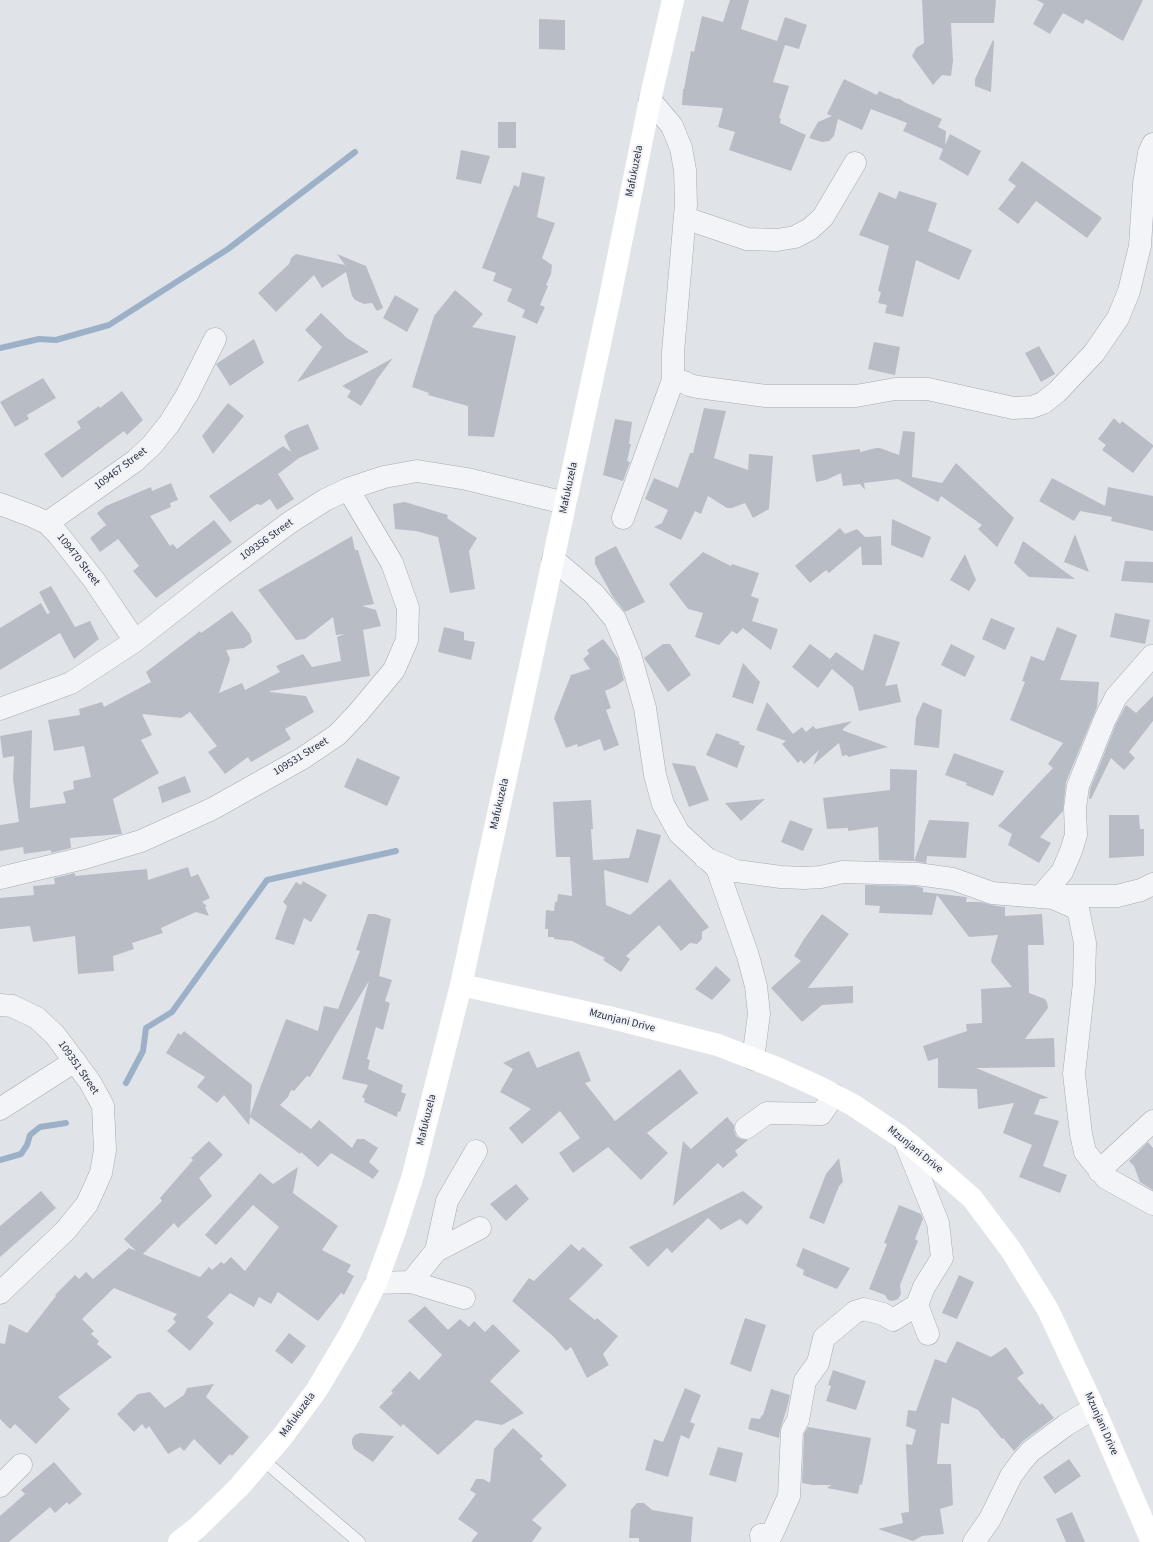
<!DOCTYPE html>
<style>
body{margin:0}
canvas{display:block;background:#e0e4e9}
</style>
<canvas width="1153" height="1542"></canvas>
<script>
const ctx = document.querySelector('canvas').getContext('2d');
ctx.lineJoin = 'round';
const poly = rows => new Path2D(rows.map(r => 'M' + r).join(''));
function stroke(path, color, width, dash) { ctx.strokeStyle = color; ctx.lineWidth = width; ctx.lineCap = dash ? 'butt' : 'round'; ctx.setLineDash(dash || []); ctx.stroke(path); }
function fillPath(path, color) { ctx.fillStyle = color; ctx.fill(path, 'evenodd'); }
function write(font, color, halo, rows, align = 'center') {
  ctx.font = font + ' "Source Sans 3",sans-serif'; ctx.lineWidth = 4; ctx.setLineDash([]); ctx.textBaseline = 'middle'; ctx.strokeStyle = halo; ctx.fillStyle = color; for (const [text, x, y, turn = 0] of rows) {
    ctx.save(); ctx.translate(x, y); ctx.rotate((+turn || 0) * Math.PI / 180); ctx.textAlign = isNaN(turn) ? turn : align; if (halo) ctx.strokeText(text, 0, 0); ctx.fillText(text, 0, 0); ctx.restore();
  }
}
stroke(poly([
 [0,348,39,339,56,340,109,325,228,249,355,152],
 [126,1083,143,1051,146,1028,172,1012,267,880,396,851],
 [0,1160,21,1154,27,1145,30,1135,40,1127,66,1123]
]), '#9cb1c8', 6);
fillPath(poly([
 [730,0,749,0,741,29,777,41,785,17,807,25,799,49,785,45,773,82,789,86,779,118,781,119,780,123,806,135,791,171,729,150,735,132,718,127,723,108,682,105,683,89,684,89,691,51,694,52,702,16,723,22],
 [922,0,996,0,994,23,951,23,953,61,951,76,942,75,933,85,912,56,916,48,924,43],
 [1037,0,1143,0,1123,41,1086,19,1083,24,1063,13,1050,34,1033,24,1044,4],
 [539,19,565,20,565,50,539,49],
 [993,40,994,41,991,92,975,86,975,79],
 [844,79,877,95,879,91,897,99,898,98,906,103,942,119,938,127,946,131,945,145,950,134,981,151,968,176,939,159,943,149,903,131,907,123,871,109,862,130,838,119,834,136,829,141,822,142,809,138,818,122,832,116,827,114],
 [498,122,516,122,516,148,498,148],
 [461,150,490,156,481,184,456,179],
 [1022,161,1102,218,1087,238,1036,201,1018,224,998,209,1016,186,1008,180],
 [522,172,545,177,537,217,555,223,542,258,552,265,551,274,546,285,548,286,540,305,545,307,537,324,522,317,525,310,507,301,512,289,493,281,496,273,482,268,514,185,519,187],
 [899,191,937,203,928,231,972,250,959,280,916,260,903,317,885,313,887,305,878,303,881,292,878,291,889,246,859,235,879,192,896,199],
 [296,254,345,265,337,254,366,266,383,308,377,311,372,303,364,304,355,300,352,296,346,272,322,288,314,275,276,312,258,293,289,264,291,258],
 [455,290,483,314,472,327,516,336,494,437,468,436,468,406,428,395,429,393,412,387,434,316],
 [395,295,419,309,407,332,383,318],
 [321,313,347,338,369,352,297,382,322,347,305,330],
 [254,339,264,363,230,386,216,364],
 [874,342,900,347,895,375,868,369],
 [1039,346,1055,374,1041,382,1025,353],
 [393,358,375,382,376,382,361,406,347,397,351,391,342,386],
 [43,378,56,398,27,415,29,419,15,427,0,402],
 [122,391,143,420,127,435,124,431,62,478,44,454,81,428,77,422,99,406,100,408],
 [228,403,244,416,213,454,202,436],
 [704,408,726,411,714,458,748,470,749,454,773,456,769,509,753,518,745,503,732,508,727,508,708,496,701,514,695,511,681,540,654,527,662,523,668,510,645,499,654,478,678,488,690,453,693,453],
 [1114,418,1120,424,1122,421,1153,445,1153,447,1133,473,1102,450,1106,445,1098,439],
 [615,419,632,422,629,444,631,444,627,461,630,462,623,481,603,475],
 [308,424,319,449,299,458,278,474,294,499,277,510,270,499,261,505,257,504,230,522,209,496,283,446,291,452,284,436,290,431],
 [903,431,915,432,912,477,942,483,956,463,1014,518,997,547,978,529,982,525,941,496,938,502,898,479,864,483,865,490,860,484,843,486,841,473,826,480,816,482,812,455,860,449,860,452,876,448,880,448,899,455],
 [1052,478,1105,506,1108,487,1153,496,1153,531,1111,521,1112,517,1080,511,1074,521,1039,501],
 [171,483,178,500,170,503,171,507,150,516,170,546,173,544,177,549,214,520,232,542,156,598,133,571,139,566,118,539,100,552,90,538,106,525,97,513,106,506,151,487,152,491],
 [405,502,448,515,447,518,477,538,469,551,475,589,450,593,438,537,416,531,395,529,393,504],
 [892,519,931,537,923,558,891,545],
 [840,528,845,534,857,529,865,537,881,536,882,565,862,565,861,546,829,573,826,570,810,583,795,566],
 [1075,534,1089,572,1064,562],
 [352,536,355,550,358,550,374,604,362,606,376,610,381,626,363,630,370,676,270,691,270,692,306,696,314,712,285,729,291,739,251,762,248,757,225,774,208,752,217,746,190,712,181,718,142,714,152,735,141,740,159,773,113,799,122,834,70,838,71,848,51,853,51,850,24,854,23,847,0,851,0,825,19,822,13,779,14,756,3,758,0,736,32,730,30,808,66,803,63,792,74,789,73,781,91,777,84,746,54,751,48,720,80,715,79,709,102,702,104,707,151,682,146,672,200,631,201,633,232,611,250,634,252,642,244,648,226,650,230,659,219,693,242,683,245,690,280,672,276,666,303,654,312,667,341,661,337,637,344,634,336,635,333,617,305,639,296,640,258,590],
 [1023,541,1075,579,1029,577,1014,563],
 [616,546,645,602,625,612,613,597,595,564,595,557],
 [703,552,731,566,732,564,759,573,751,596,759,599,752,621,778,629,771,650,743,628,737,634,732,631,719,645,695,637,703,613,688,609,669,584],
 [965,554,976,580,969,591,950,580],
 [1125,561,1153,562,1153,583,1121,581],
 [51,586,75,627,90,621,99,639,74,659,60,633,0,670,0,628,41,603,47,614,50,613,39,592],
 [1115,613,1150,620,1145,644,1110,637],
 [991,618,1015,628,1005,650,982,639],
 [444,627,464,632,464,640,475,642,471,660,438,652],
 [1057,627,1077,635,1060,680,1099,682,1097,707,1066,782,1063,811,1040,837,1051,843,1039,863,1008,845,1012,834,998,826,1053,768,1048,764,1063,743,1010,720,1025,682,1022,681,1031,656,1044,661],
 [874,634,900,642,885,686,897,684,901,702,859,711,853,687,832,669,818,688,792,667,810,644,830,659,836,652,863,671],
 [603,639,618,658,624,680,616,686,605,691,611,708,606,710,619,745,604,751,600,739,578,747,577,744,566,748,554,718,571,675,590,669,583,659,589,654,587,650],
 [663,644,670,644,691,675,668,692,644,658],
 [951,644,975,656,965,677,941,665],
 [743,663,760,682,753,704,732,697],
 [1153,696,1153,721,1129,752,1135,758,1124,770,1111,758,1091,799,1089,799,1090,789,1116,724,1126,705,1136,713],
 [767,702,793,734,802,727,806,732,813,726,816,729,852,721,842,730,888,747,848,757,847,755,842,756,839,743,813,765,819,750,804,764,801,760,798,763,782,744,786,741,756,730],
 [923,702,942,710,939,748,914,745,916,718],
 [716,733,740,742,739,744,745,746,737,768,706,755],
 [954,753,1004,771,993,796,966,785,967,783,945,775],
 [357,758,400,777,387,806,344,787],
 [672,763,695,766,709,800,689,807],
 [890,769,917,770,914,861,879,860,878,827,848,831,848,828,827,829,823,798,890,790],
 [185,776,191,792,162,803,158,787],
 [765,799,741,821,725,803],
 [591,800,593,829,591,829,593,860,629,858,637,829,661,835,648,883,604,870,606,905,630,915,670,879,709,927,702,932,702,939,697,944,690,943,681,951,659,925,626,956,630,959,621,972,603,960,605,958,572,941,554,939,554,937,548,937,548,929,545,929,546,910,554,911,555,902,557,902,558,894,572,896,570,857,556,857,553,802],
 [1109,815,1139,815,1140,829,1144,829,1144,856,1109,858],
 [790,820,813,829,803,851,781,842],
 [929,820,969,822,966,858,927,856,926,863,914,861],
 [188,867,191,877,198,874,210,898,202,902,207,906,205,907,209,916,196,912,161,928,163,933,132,943,134,949,113,956,114,971,78,974,75,936,33,942,30,926,0,929,0,898,34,895,33,886,55,884,54,878,75,873,75,876,147,869,148,880],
 [303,881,327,895,311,922,304,918,294,945,275,939,287,906,283,902,296,882,301,885],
 [865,885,916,886,923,888,923,892,966,897,967,897,966,902,981,902,991,905,1005,907,1005,916,1042,914,1044,945,1028,945,1029,993,1045,999,1047,1002,1048,1008,1025,1039,1054,1038,1055,1067,976,1068,1049,1098,1040,1099,1034,1114,1059,1121,1043,1166,1067,1175,1060,1193,1019,1177,1032,1145,1003,1133,1014,1103,978,1109,977,1089,938,1088,938,1058,928,1061,923,1046,967,1031,966,1024,982,1023,981,989,1012,987,992,963,991,960,998,935,969,937,937,895,932,915,879,913,880,906,865,905],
 [368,914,375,914,391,919,379,976,392,980,385,1001,390,1003,383,1030,376,1027,367,1059,370,1060,368,1069,403,1085,401,1092,406,1094,400,1112,398,1111,397,1117,364,1102,365,1099,362,1097,368,1085,342,1079,369,981,310,1077,307,1076,294,1091,291,1090,288,1097,280,1105,311,1129,319,1120,352,1148,357,1139,364,1139,378,1148,369,1162,379,1171,373,1179,331,1153,318,1167,301,1152,300,1154,250,1117,249,1125,224,1095,217,1103,197,1087,205,1077,166,1053,178,1033,181,1035,184,1031,252,1085,250,1115,286,1019,318,1031,324,1006,338,1009,360,951,356,950],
 [822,914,849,934,808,988,853,986,853,1003,822,1005,802,1022,771,988,801,961,794,956,804,939],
 [716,966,731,980,712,1000,695,989],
 [529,1051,537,1068,579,1051,591,1081,585,1083,615,1121,680,1069,698,1093,647,1133,668,1153,641,1180,608,1147,573,1173,559,1153,580,1138,560,1111,522,1144,509,1128,531,1109,500,1092,513,1069,503,1063],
 [727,1117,734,1125,734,1130,736,1136,741,1139,748,1140,735,1151,738,1155,723,1168,718,1163,673,1206,683,1141,691,1149],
 [209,1141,223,1155,199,1178,212,1196,178,1228,174,1223,143,1254,200,1277,209,1267,212,1270,221,1262,224,1264,231,1257,245,1271,279,1227,253,1205,216,1245,205,1235,260,1173,273,1184,298,1167,293,1193,338,1226,322,1250,351,1265,347,1272,354,1276,344,1295,341,1293,318,1321,278,1292,271,1304,259,1297,254,1307,230,1293,207,1317,214,1323,190,1351,167,1331,176,1322,173,1319,177,1314,114,1288,82,1319,94,1331,91,1334,99,1341,97,1344,112,1357,58,1397,70,1409,36,1444,15,1424,10,1429,0,1419,0,1343,5,1344,9,1324,27,1333,56,1296,55,1295,75,1275,79,1279,86,1272,93,1279,129,1248,136,1251,124,1239,162,1201,160,1198,193,1160,191,1158],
 [1148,1142,1153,1148,1153,1190,1140,1182,1134,1166,1129,1161],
 [839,1158,843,1182,839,1186,824,1224,809,1218,826,1174],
 [516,1184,529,1199,506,1221,490,1204],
 [41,1191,56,1208,0,1257,0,1226],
 [743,1191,763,1207,747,1225,740,1219,721,1230,708,1218,672,1253,667,1248,648,1267,629,1247],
 [899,1205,921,1214,923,1219,915,1239,918,1241,900,1285,901,1294,898,1299,893,1301,888,1300,885,1295,869,1289,887,1244,884,1243],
 [571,1244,579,1251,583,1247,603,1265,569,1299,595,1320,597,1318,618,1336,603,1354,609,1365,587,1378,571,1347,566,1351,554,1337,512,1301,529,1278,534,1281],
 [803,1248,850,1268,837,1289,803,1275,804,1270,796,1266],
 [959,1275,974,1282,957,1319,942,1313],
 [425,1306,448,1330,460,1319,469,1327,474,1321,485,1332,493,1324,520,1351,490,1381,524,1413,502,1425,476,1420,438,1455,403,1424,401,1427,379,1407,393,1393,391,1391,410,1371,419,1380,442,1355,408,1321],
 [745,1318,766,1325,751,1372,730,1364],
 [289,1333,306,1346,292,1364,275,1351],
 [957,1341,991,1357,1006,1347,1024,1373,1017,1378,1040,1405,1042,1403,1054,1418,1023,1441,1014,1451,1003,1438,1002,1439,978,1410,952,1397,949,1424,941,1423,937,1464,951,1464,953,1505,940,1509,944,1534,922,1536,913,1541,910,1540,878,1529,903,1523,901,1513,909,1512,906,1444,912,1445,916,1430,906,1426,908,1410,916,1411,935,1359,946,1363],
 [833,1370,866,1381,856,1410,826,1401,831,1386,828,1385],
 [214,1384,206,1397,249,1437,232,1456,230,1454,220,1465,194,1439,184,1451,180,1447,168,1454,149,1426,146,1429,142,1424,134,1432,117,1414,138,1394,150,1392,165,1408,184,1395,187,1388],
 [685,1388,701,1395,690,1422,695,1424,689,1439,681,1435,668,1477,645,1470,654,1439,663,1442],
 [771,1389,790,1395,787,1408,780,1430,779,1438,748,1429,751,1418,760,1419,762,1415,763,1415],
 [808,1427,871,1438,862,1485,860,1484,858,1494,827,1488,831,1485,812,1485,802,1483,804,1434],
 [513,1428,543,1456,540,1459,567,1485,532,1520,542,1528,532,1542,471,1542,478,1533,458,1519,476,1494,470,1490,476,1479,483,1479,490,1483,494,1449],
 [360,1433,394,1436,373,1462,354,1449,352,1444,352,1439,355,1435],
 [718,1447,743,1453,736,1482,709,1475],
 [1069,1459,1081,1476,1055,1494,1043,1477],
 [54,1462,82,1494,69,1505,67,1502,55,1513,50,1507,9,1542,0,1542,0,1516,25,1494,21,1490],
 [637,1503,644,1503,652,1510,693,1517,691,1542,639,1542,639,1538,629,1538,631,1510],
 [1072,1512,1085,1542,1066,1542,1056,1519]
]), '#b8bdc5');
const lane = poly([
 [263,1460,359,1542]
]);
const street = poly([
 [650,100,672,126,681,148,685,170,686,204,673,352,673,380,684,382,689,385,698,387,766,396,856,396,895,389,928,389,1013,408,1032,407,1043,403,1057,392,1094,353,1118,318,1129,291,1140,246,1144,184,1149,153,1153,144],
 [685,218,747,239,777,240,795,237,810,229,823,217,855,163],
 [0,504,32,516,47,523,57,533,94,580,135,641],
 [623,518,673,380],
 [47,523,135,461,152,445,169,424,187,395,215,339],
 [553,559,594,594,615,619,630,655,645,708,655,775,663,804,679,833,717,868,748,956,756,986,759,1014,753,1059],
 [0,709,71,683,135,641,210,582,289,523,325,500,348,489,384,477,417,471,467,479,565,503],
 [705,858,736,871,781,877,804,878,821,877,843,872,917,874,953,879,992,893,1053,898,1078,909,1085,943,1084,983,1074,1074,1081,1134,1085,1152,1106,1178,1153,1204],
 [0,878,84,858,141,841,212,809,303,758,337,735,358,713,394,670,407,640,408,608,392,563,348,489],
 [1041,896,1062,872,1071,851,1076,835,1075,808,1078,786,1105,719,1116,697,1152,656],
 [1057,896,1117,896,1141,890,1153,884],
 [0,1005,12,1006,37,1018,55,1035,90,1082,103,1106,105,1150,101,1173,87,1204,66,1230,0,1293],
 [0,1109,75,1061],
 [746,1128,767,1113,821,1114,834,1095],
 [904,1139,938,1223,942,1258,924,1287,917,1305,928,1334],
 [1099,1171,1153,1121],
 [436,1251,447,1201,476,1151],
 [411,1282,464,1298],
 [376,1283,411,1282,436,1251,480,1228],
 [0,1486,21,1465],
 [762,1542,761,1535,772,1534,789,1496,792,1431,798,1420,805,1381,818,1363,824,1338,855,1312,864,1309,883,1314,893,1320,917,1305],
 [974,1542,990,1519,1011,1476,1022,1461,1031,1451,1066,1425,1094,1408]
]);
stroke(lane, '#a5abb3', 13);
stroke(street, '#a5abb3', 23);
stroke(lane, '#f3f4f7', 12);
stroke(street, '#f3f4f7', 22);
stroke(poly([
 [461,985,608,1017,718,1045,777,1068,819,1087,853,1105,904,1139,972,1198,1011,1250,1048,1310,1094,1408,1152,1542],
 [179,1542,198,1527,239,1487,282,1437,316,1391,350,1334,376,1283,395,1231,413,1175,461,985,609,302,650,100,673,0]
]), '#fff', 22);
write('11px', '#293140', '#f0f2f6', [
 ["Mafukuzela",635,171,-79],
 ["109467 Street",121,469,-37],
 ["Mafukuzela",569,488,-78],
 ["109356 Street",267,540,-36],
 ["109470 Street",78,560,52],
 ["109531 Street",301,757,-32],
 ["Mafukuzela",500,804,-77],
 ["Mzunjani Drive",622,1021,14],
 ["109351 Street",78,1068,55],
 ["Mafukuzela",427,1120,-76],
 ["Mzunjani Drive",915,1150,39],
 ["Mafukuzela",298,1415,-54],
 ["Mzunjani Drive",1101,1424,66]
]);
</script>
